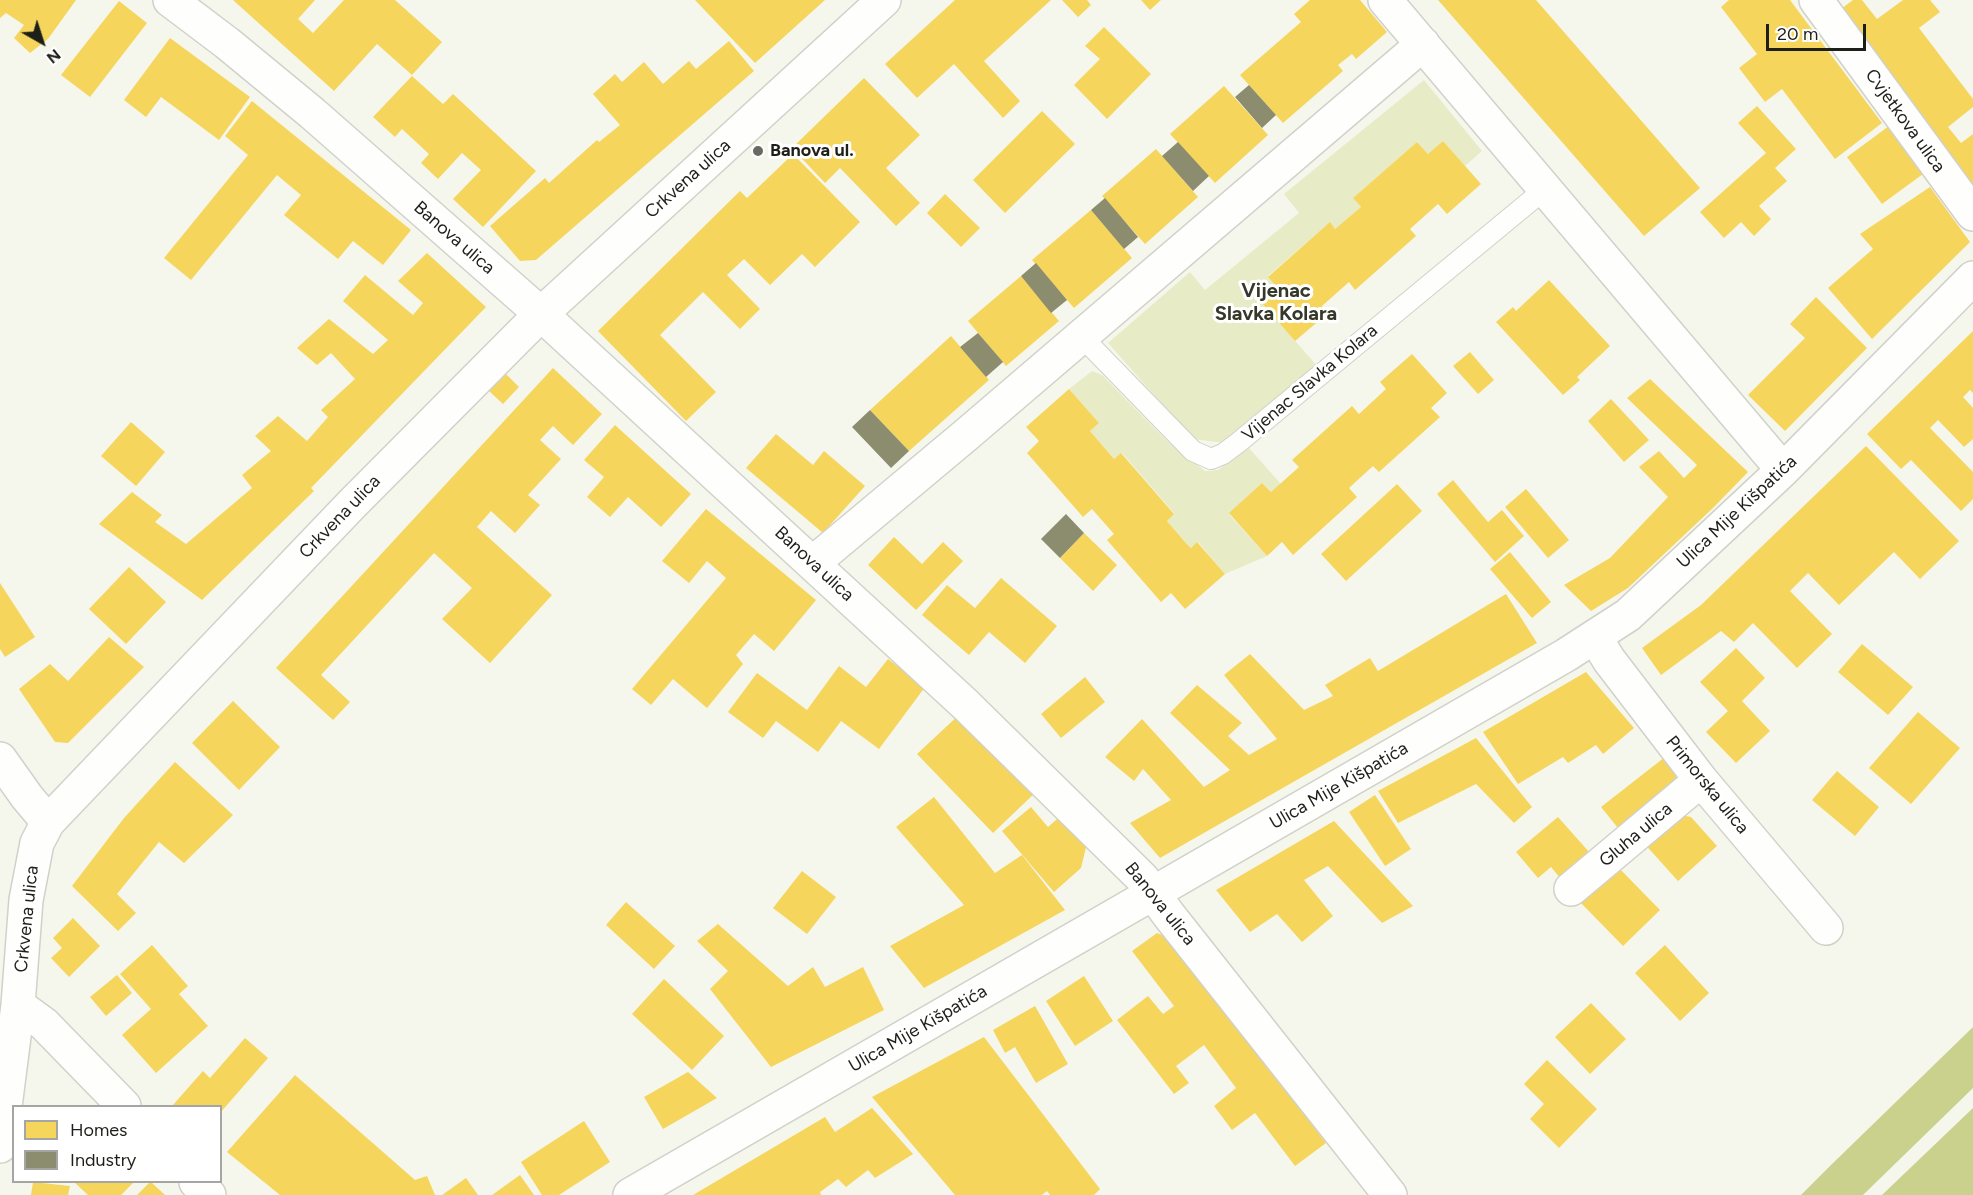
<!DOCTYPE html>
<meta charset="utf-8">
<style>
body{margin:0}
#map{position:relative;width:1973px;height:1195px;overflow:hidden;background:#f5f7ed;font-family:Figtree,sans-serif}
canvas{display:block}
.legend{position:absolute;left:12px;top:1105px;width:210px;height:78px;box-sizing:border-box;background:#fff;border:2px solid #a5a5a3;margin:0;padding:8px 10px;list-style:none;font-size:18px;color:#1e1f19}
.legend li{display:flex;align-items:center;gap:12px;height:30px}
.legend b{width:30px;border:2px solid #a5a5a3}
.north{position:absolute;left:12px;top:12px;width:60px;height:60px;-webkit-text-stroke:4px #fff;paint-order:stroke;rotate:141deg;font-size:16px;font-weight:700;line-height:24px;text-align:center;color:#1e1f19}
.north::after{content:'';display:block;margin:auto;width:21px;height:27px;background:#1e1f19;clip-path:polygon(50% 0,100% 100%,50% 72%,0 100%)}
.scale{position:absolute;left:1766px;top:24px;width:100px;height:27px;box-sizing:border-box;border:3px solid #1e1f19;border-top:0;padding-left:8px;font-size:18px;line-height:21px;white-space:nowrap;color:#1e1f19;-webkit-text-stroke:4px #fff;paint-order:stroke}
</style>
<div id="map">
<canvas width="1973" height="1195"></canvas>
<ul class="legend">
<li><b style="height:16px;background:#f6d55c"></b>Homes</li>
<li><b style="height:16px;background:#8c8c6e"></b>Industry</li>
</ul>
<div class="north">N</div>
<div class="scale">20 m</div>
</div>
<script>
const ctx = document.querySelector('canvas').getContext('2d');
ctx.lineJoin = 'round';
function fillPath(path, color) { ctx.fillStyle = color; ctx.fill(path, 'evenodd'); }
const poly = rows => new Path2D(rows.map(r => 'M' + r).join(''));
function stroke(path, color, width, dash) { ctx.strokeStyle = color; ctx.lineWidth = width; ctx.lineCap = dash ? 'butt' : 'round'; ctx.setLineDash(dash || []); ctx.stroke(path); }
function write(font, color, halo, rows, align = 'center') {
  ctx.font = font + ' Figtree,sans-serif'; ctx.lineWidth = 6; ctx.setLineDash([]); ctx.textBaseline = 'middle'; ctx.strokeStyle = halo; ctx.fillStyle = color; for (const [text, x, y, turn = 0] of rows) {
    ctx.save(); ctx.translate(x, y); ctx.rotate((+turn || 0) * Math.PI / 180); ctx.textAlign = isNaN(turn) ? turn : align; if (halo) ctx.strokeText(text, 0, 0); ctx.fillText(text, 0, 0); ctx.restore();
  }
}
fillPath(poly([
 [1424,80,1482,151,1465,166,1443,141,1428,154,1417,142,1353,198,1361,207,1335,229,1329,223,1268,276,1276,286,1260,301,1319,368,1224,443,1193,439,1108,343,1190,272,1205,290,1299,213,1284,194],
 [1092,371,1102,375,1168,442,1205,471,1218,470,1248,447,1281,484,1271,492,1262,483,1229,514,1267,556,1225,574,1198,542,1191,548,1167,521,1174,513,1122,453,1114,459,1090,431,1099,423,1069,389]
]), '#e7ecc6');
fillPath(poly([
 [1973,1027,1973,1195,1801,1195,1830,1166]
]), '#cad18c');
fillPath(poly([
 [1973,1088,1973,1108,1882,1195,1863,1195]
]), '#f5f7ed');
fillPath(poly([
 [0,0,76,0,48,39,30,53,14,38,24,25,6,13,0,18],
 [233,0,315,0,298,19,313,33,344,0,395,0,442,42,412,75,377,44,334,91],
 [695,0,825,0,755,63],
 [955,0,1051,0,984,61,1020,101,1003,118,954,64,917,98,885,64],
 [1062,0,1087,0,1091,5,1078,17],
 [1141,0,1161,0,1150,10],
 [1310,0,1360,0,1387,32,1356,59,1352,54,1338,65,1343,71,1283,123,1240,75,1301,22,1294,14],
 [1438,0,1536,0,1700,188,1644,236],
 [1729,0,1790,0,1882,123,1835,159,1782,89,1765,102,1739,68,1757,54,1721,7],
 [1853,0,1862,0,1877,19,1903,0,1930,0,1940,12,1919,28,1973,99,1973,107,1948,127,1961,143,1973,134,1973,197,1837,12],
 [119,1,147,23,90,97,61,75],
 [1104,27,1151,74,1107,119,1074,85,1100,59,1085,46],
 [170,38,250,97,219,140,161,97,146,117,124,100],
 [729,41,754,71,536,260,520,261,490,226,545,178,549,183,597,140,599,142,620,125,593,94,615,74,622,82,644,62,663,84,689,61,696,69],
 [412,76,443,104,453,94,536,171,483,227,453,199,481,170,462,153,438,179,421,163,429,154,402,129,395,137,373,117],
 [864,78,920,135,886,168,920,203,896,226,840,168,825,183,792,148],
 [1224,86,1268,135,1215,183,1170,134],
 [252,101,411,230,383,265,353,241,338,259,284,215,301,195,277,175,191,280,164,258,248,155,225,136],
 [1757,106,1796,149,1775,168,1787,181,1759,206,1771,219,1754,236,1741,222,1724,238,1700,212,1766,153,1738,123],
 [1042,111,1075,144,1005,213,973,180],
 [1889,126,1923,174,1882,204,1847,157],
 [1443,141,1481,184,1447,214,1438,204,1410,229,1416,236,1355,290,1349,282,1322,306,1328,313,1295,341,1260,301,1276,286,1268,277,1330,222,1335,229,1361,207,1353,198,1417,142,1428,154],
 [1156,149,1198,197,1145,244,1102,196],
 [793,154,860,222,815,267,802,254,770,285,744,259,727,275,760,309,740,329,703,292,660,335,716,392,686,421,598,331,740,191,747,198],
 [1930,187,1970,242,1872,339,1828,288,1873,249,1860,234],
 [945,194,980,228,961,247,927,213],
 [1091,210,1132,258,1074,308,1032,260],
 [427,253,486,307,311,488,314,491,202,600,99,524,132,492,162,515,155,522,186,544,252,488,242,475,271,451,255,436,278,416,307,441,328,417,321,410,355,379,331,353,317,365,297,348,329,319,373,354,388,340,343,301,365,275,413,315,423,303,398,281],
 [1021,276,1059,321,1006,366,968,321],
 [1549,280,1610,346,1577,377,1580,380,1563,395,1496,322,1513,307,1516,311],
 [1816,297,1867,348,1785,431,1748,395,1805,338,1790,324],
 [1973,331,1973,393,1970,390,1963,397,1973,408,1973,439,1964,447,1938,420,1930,428,1973,472,1973,499,1961,511,1911,460,1901,469,1867,434],
 [951,336,989,380,909,451,870,410],
 [1470,352,1494,380,1478,394,1453,366],
 [1412,354,1447,393,1431,408,1440,417,1379,472,1373,466,1349,488,1357,497,1293,555,1282,542,1267,556,1229,513,1262,483,1271,492,1299,467,1292,460,1352,406,1359,414,1386,389,1380,382],
 [553,368,602,414,573,445,553,426,540,440,561,459,528,495,540,505,515,533,491,511,477,527,552,595,490,663,442,619,472,588,434,553,321,675,350,702,333,720,276,668],
 [506,374,519,387,503,404,489,391],
 [1650,379,1748,472,1714,507,1628,588,1591,611,1564,585,1610,558,1668,497,1639,467,1659,451,1684,478,1697,465,1627,398],
 [1069,389,1099,423,1090,431,1114,459,1121,453,1174,514,1167,521,1186,543,1191,548,1197,542,1225,574,1185,609,1171,593,1161,602,1107,540,1114,534,1092,509,1083,517,1027,453,1039,441,1026,427],
 [1611,399,1649,440,1624,462,1588,421],
 [131,422,165,452,136,486,101,456],
 [615,425,691,494,661,527,628,497,610,517,587,497,604,477,584,460],
 [776,434,813,465,824,451,865,486,823,533,746,468],
 [1866,446,1959,541,1920,579,1894,552,1839,605,1808,573,1790,591,1832,634,1797,668,1753,623,1734,642,1721,631,1661,675,1642,648,1701,605],
 [1453,480,1488,522,1502,510,1524,536,1495,562,1437,494],
 [1397,484,1422,511,1346,581,1321,554],
 [1526,489,1569,540,1548,558,1505,507],
 [706,509,816,600,774,651,754,634,736,655,743,664,707,708,673,679,651,705,632,689,726,578,707,561,689,583,662,561],
 [1084,533,1117,565,1093,591,1060,558],
 [894,537,922,564,943,542,963,561,916,610,868,565],
 [1510,552,1551,602,1532,618,1490,569],
 [129,567,166,602,126,644,89,609],
 [1001,578,1057,626,1025,663,989,632,969,655,922,615,947,585,975,608],
 [0,583,35,637,5,657,0,649],
 [1506,594,1537,643,1160,858,1130,823,1171,800,1143,769,1134,781,1105,757,1142,719,1204,787,1230,770,1170,713,1197,685,1242,723,1228,736,1249,755,1277,739,1224,675,1250,654,1304,710,1333,696,1325,685,1370,658,1378,671],
 [109,637,144,667,68,743,55,742,19,689,50,664,68,681],
 [1862,644,1913,687,1888,715,1838,672],
 [1736,648,1765,678,1742,701,1770,731,1736,763,1706,732,1728,711,1700,682],
 [888,659,925,687,879,749,841,721,818,752,776,721,763,738,728,712,757,673,807,710,839,666,866,687],
 [1586,672,1634,728,1603,754,1596,745,1568,763,1563,757,1518,784,1483,732],
 [1085,677,1105,702,1061,738,1041,714],
 [233,701,280,747,239,790,192,743],
 [962,712,1037,791,993,833,917,754],
 [1918,712,1960,748,1911,804,1869,768],
 [1476,738,1532,807,1514,823,1476,784,1398,823,1378,791],
 [1665,757,1681,778,1618,828,1601,807],
 [175,762,233,815,184,863,159,842,117,894,136,913,118,931,72,886,124,818],
 [1837,771,1879,807,1855,836,1812,800],
 [1375,795,1411,849,1385,866,1349,812],
 [934,797,995,873,1022,855,1065,910,924,988,890,946,964,905,896,827],
 [1031,807,1048,827,1063,814,1087,843,1081,868,1054,892,1002,831],
 [1671,813,1691,817,1717,846,1678,881,1641,840],
 [1558,817,1590,853,1561,879,1551,867,1538,878,1516,852],
 [1334,821,1413,906,1382,923,1328,866,1304,880,1333,916,1302,942,1277,914,1250,932,1216,890],
 [1617,866,1660,910,1623,946,1580,902],
 [802,871,836,897,807,934,773,908],
 [626,902,675,946,654,969,606,925],
 [73,918,100,946,69,977,51,958,62,948,53,938],
 [718,924,788,986,813,967,825,987,863,967,884,1010,771,1067,710,989,728,971,697,941],
 [1157,933,1169,938,1326,1143,1295,1166,1255,1113,1232,1130,1214,1106,1236,1088,1204,1045,1176,1066,1189,1083,1174,1094,1117,1020,1148,996,1163,1014,1174,1006,1132,951],
 [152,945,188,986,179,994,208,1026,156,1073,122,1035,151,1009,120,974],
 [1665,945,1709,993,1680,1021,1635,973],
 [117,975,132,993,106,1016,90,997],
 [1084,976,1113,1021,1075,1046,1046,1001],
 [664,979,724,1036,692,1070,632,1014],
 [1591,1003,1626,1039,1590,1074,1555,1037],
 [1035,1006,1068,1064,1036,1083,1015,1047,1005,1053,993,1030],
 [984,1037,1100,1189,1094,1195,1050,1195,1047,1191,1042,1195,955,1195,872,1097],
 [245,1038,268,1058,220,1113,220,1106,172,1106,203,1071,210,1078],
 [1547,1060,1597,1109,1559,1148,1530,1119,1544,1104,1524,1084],
 [688,1072,717,1098,663,1129,644,1097],
 [295,1075,415,1180,427,1176,435,1195,280,1195,227,1152],
 [872,1108,913,1154,875,1178,868,1170,846,1187,838,1179,820,1192,821,1195,693,1195,825,1117,835,1132],
 [584,1121,610,1162,559,1195,542,1195,521,1162],
 [520,1175,534,1195,492,1195],
 [466,1178,478,1195,442,1195],
 [33,1182,70,1186,68,1195,31,1195],
 [74,1182,134,1182,121,1195,88,1195],
 [150,1182,151,1182,165,1195,137,1195]
]), '#f6d55c');
fillPath(poly([
 [1249,85,1276,115,1262,128,1235,97],
 [1178,142,1209,176,1193,191,1162,156],
 [1105,198,1138,237,1124,249,1091,210],
 [1036,263,1067,300,1051,313,1021,276],
 [978,333,1003,362,986,377,960,347],
 [870,410,909,451,891,468,852,427],
 [1066,514,1084,533,1060,558,1041,539]
]), '#8c8c6e');
const lane = poly([
 [1081,336,1193,451,1211,459,1223,454,1239,442,1545,189]
]);
const street = poly([
 [170,0,227,43,312,113,541,314,966,705,1142,878,1168,914,1390,1195],
 [1385,0,1783,470],
 [1816,0,1973,214],
 [813,563,966,435,1423,44],
 [1595,637,1609,660,1701,780,1826,928],
 [0,759,27,797,48,822],
 [1571,889,1701,780],
 [18,1005,44,1024,124,1106],
 [0,1146,18,1005,26,900,37,843,48,822,352,504,541,314,884,0],
 [196,1182,209,1195],
 [630,1195,1566,655,1628,615,1783,470,1973,278]
]);
stroke(lane, '#d0d1ca', 22);
stroke(street, '#d0d1ca', 36);
stroke(lane, '#fefefc', 20);
stroke(street, '#fefefc', 33);
for (const [x, y, r, color] of [
 [758,151,6,"#696b63"]
]) { const dot = new Path2D(); dot.arc(x, y, r, 0, 2 * Math.PI); ctx.fillStyle = color; ctx.fill(dot); stroke(dot, '#fff', 2); }
write('18px', '#1e1f19', '#fff', [
 ["Cvjetkova ulica",1905,121,54],
 ["Crkvena ulica",688,179,-42],
 ["Banova ulica",454,238,41],
 ["Vijenac Slavka Kolara",1310,383,-40],
 ["Ulica Mije Kišpatića",1737,512,-43],
 ["Crkvena ulica",340,517,-46],
 ["Banova ulica",814,564,43],
 ["Primorska ulica",1707,785,51],
 ["Ulica Mije Kišpatića",1339,786,-30],
 ["Gluha ulica",1636,835,-40],
 ["Banova ulica",1160,904,51],
 ["Crkvena ulica",27,919,-84],
 ["Ulica Mije Kišpatića",918,1029,-30]
]);
write('bold 18px', '#1e1f19', '#fff', [
 ["Banova ul.",770,151]
], 'left');
write('bold 20px', '#36382a', '#fff', [
 ["Vijenac",1276,291],
 ["Slavka Kolara",1276,314]
]);
</script>
